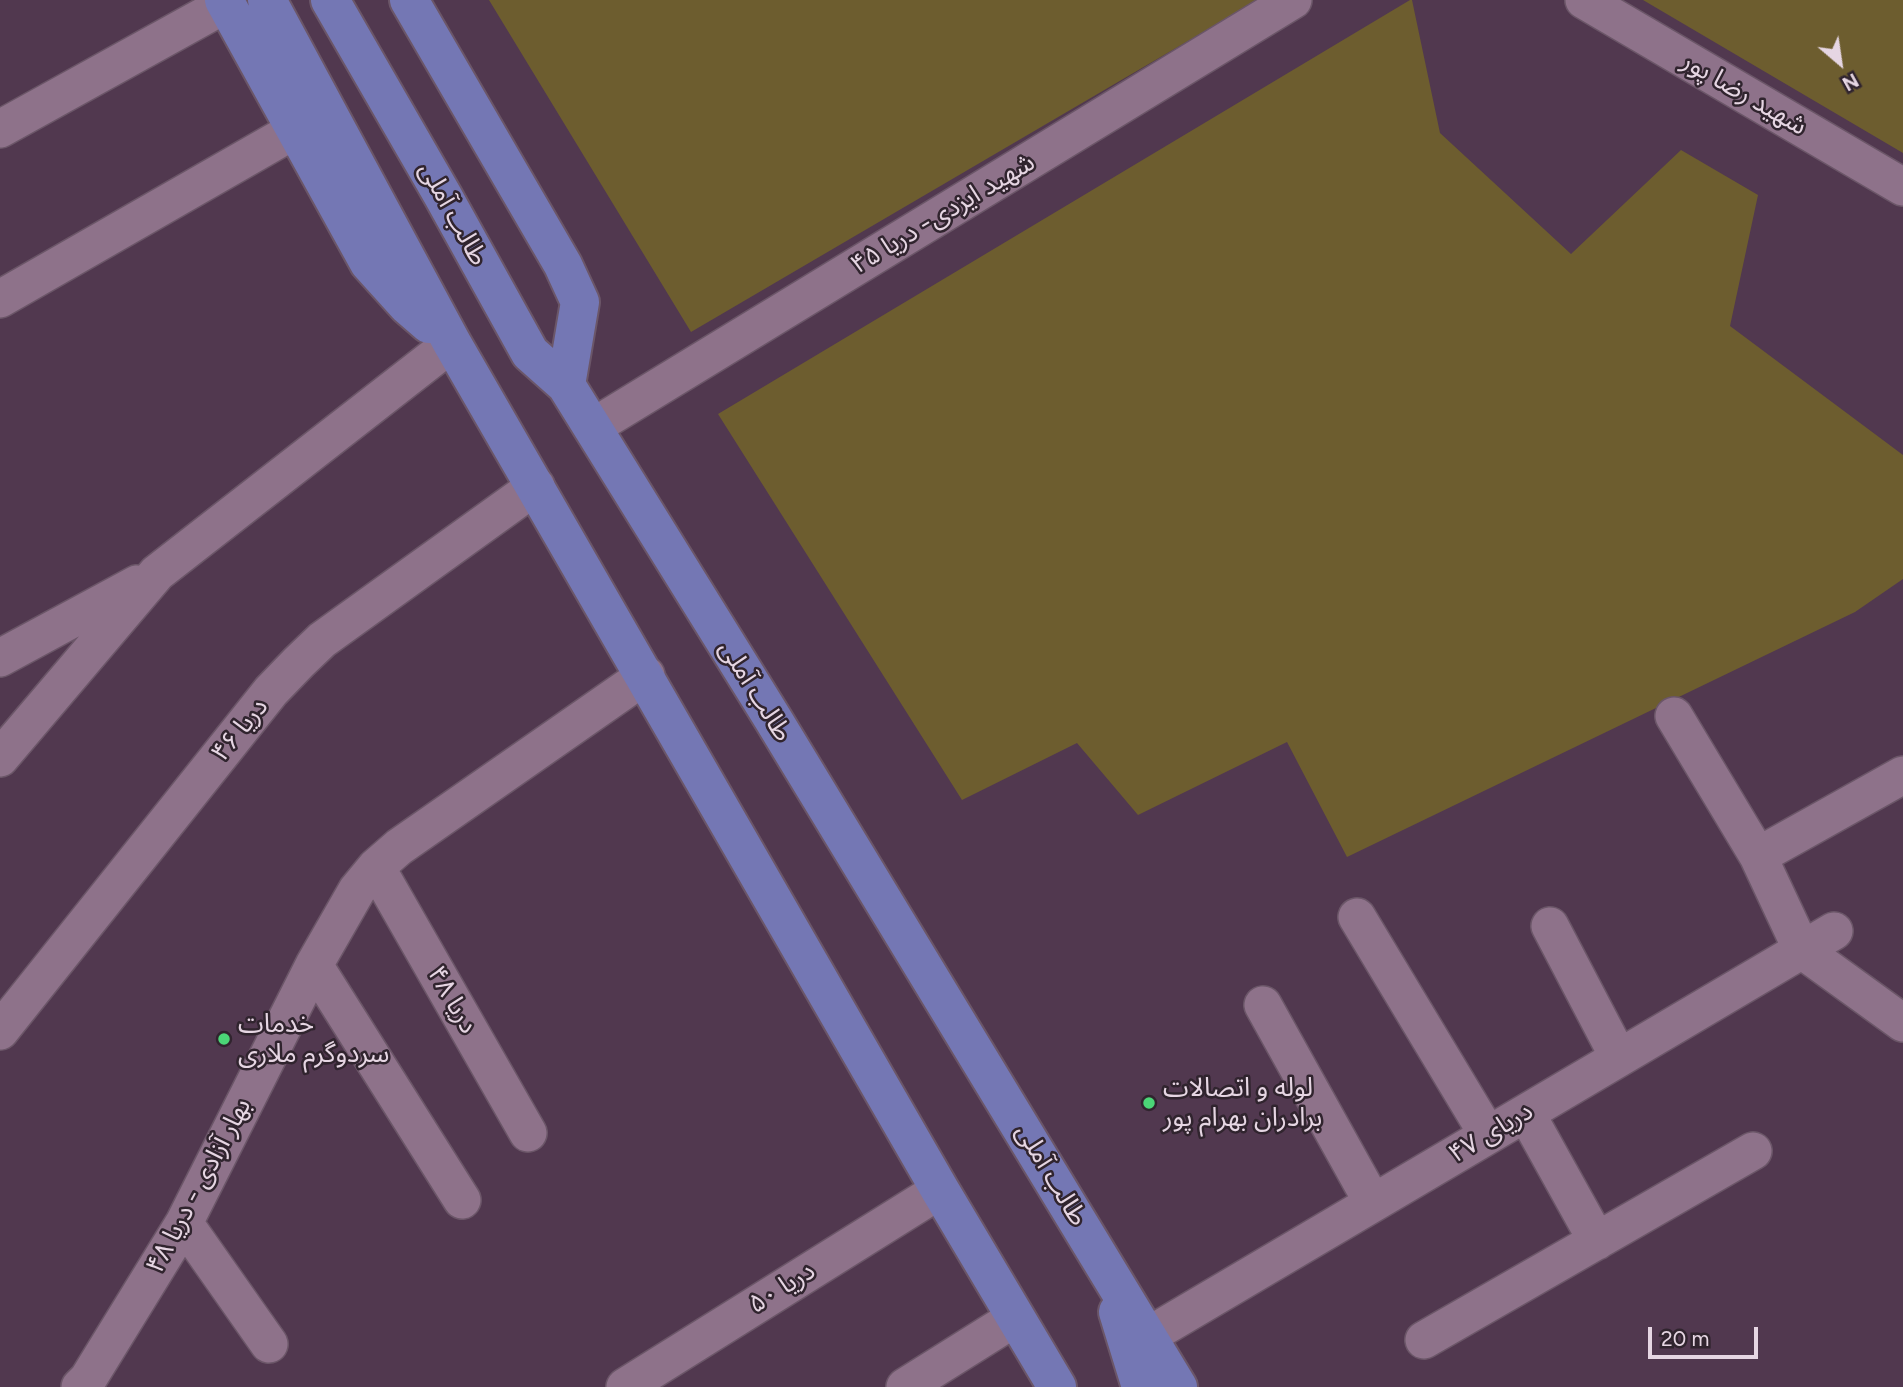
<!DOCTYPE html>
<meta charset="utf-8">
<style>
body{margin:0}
#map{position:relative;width:1903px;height:1387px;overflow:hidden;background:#51384f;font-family:Figtree,sans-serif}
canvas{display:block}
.north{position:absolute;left:1805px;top:28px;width:70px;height:70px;-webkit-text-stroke:5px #30242e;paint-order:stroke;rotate:151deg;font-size:19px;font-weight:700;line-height:28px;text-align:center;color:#e6d6e3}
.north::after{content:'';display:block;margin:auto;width:24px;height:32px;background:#e6d6e3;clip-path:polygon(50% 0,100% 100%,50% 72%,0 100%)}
.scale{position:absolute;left:1648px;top:1327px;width:110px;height:32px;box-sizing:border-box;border:4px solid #e6d6e3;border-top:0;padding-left:9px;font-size:21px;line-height:24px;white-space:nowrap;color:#e6d6e3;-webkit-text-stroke:5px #30242e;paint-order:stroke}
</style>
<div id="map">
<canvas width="1903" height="1387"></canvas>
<div class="north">N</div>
<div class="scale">20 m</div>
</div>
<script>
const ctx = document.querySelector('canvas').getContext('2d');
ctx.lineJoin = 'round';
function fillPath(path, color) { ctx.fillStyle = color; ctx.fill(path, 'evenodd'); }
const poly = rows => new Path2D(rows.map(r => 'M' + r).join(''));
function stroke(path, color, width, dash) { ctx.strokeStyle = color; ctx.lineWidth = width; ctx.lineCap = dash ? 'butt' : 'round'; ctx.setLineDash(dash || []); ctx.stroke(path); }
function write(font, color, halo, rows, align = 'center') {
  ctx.font = font + ' Figtree,"Noto Sans Arabic",sans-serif'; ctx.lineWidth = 5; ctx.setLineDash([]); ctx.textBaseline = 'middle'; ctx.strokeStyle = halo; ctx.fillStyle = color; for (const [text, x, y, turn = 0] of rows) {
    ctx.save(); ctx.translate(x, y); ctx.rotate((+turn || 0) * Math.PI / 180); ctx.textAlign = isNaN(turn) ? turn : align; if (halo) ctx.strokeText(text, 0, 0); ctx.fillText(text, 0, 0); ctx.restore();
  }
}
fillPath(poly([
 [489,0,1258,0,691,332],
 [1410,0,1412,0,1440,133,1571,254,1681,150,1758,195,1730,326,1903,455,1903,579,1855,612,1347,857,1287,742,1138,815,1077,743,962,800,718,414],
 [1643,0,1903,0,1903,153]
]), '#6d5d2f');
const minor = poly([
 [1584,0,1903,187],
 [0,129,226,4],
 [0,299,295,130],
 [593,427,1293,0],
 [0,658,137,584],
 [1674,716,1758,856],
 [0,758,157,573,452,343],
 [1903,775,1758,856,1802,950,1903,1023],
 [376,867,528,1133],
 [1357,917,1488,1135],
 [1550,926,1619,1058],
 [314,965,462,1200],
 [1263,1005,1373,1203],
 [0,1031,271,691,299,662,322,640,536,486],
 [1526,1113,1597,1241],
 [184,1223,269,1344],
 [1148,1336,1834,931],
 [1424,1340,1753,1151],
 [80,1387,88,1379,184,1223,314,965,357,890,376,867,399,847,646,675],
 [625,1387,940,1190],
 [905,1387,1015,1318]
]);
const major = poly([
 [224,0,369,263,407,305,429,324],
 [267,0,452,343,940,1190,1057,1387],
 [330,0,443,196,530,353,566,385,773,719,1178,1387],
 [409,0,563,265,580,302,566,385],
 [1118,1312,1141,1387]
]);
stroke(minor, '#6b5668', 40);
stroke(major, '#6b5668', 42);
stroke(minor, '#8e728a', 37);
stroke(major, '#7477b4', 38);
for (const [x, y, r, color] of [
 [224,1039,7,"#4bd677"],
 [1149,1103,7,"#4bd677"]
]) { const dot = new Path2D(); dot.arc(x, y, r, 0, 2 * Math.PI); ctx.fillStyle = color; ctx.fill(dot); stroke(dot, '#30242e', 2.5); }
write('26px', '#e6d6e3', '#30242e', [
 ["شهید رضا پور",1744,94,30],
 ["طالب آملی",453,214,61],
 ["شهید ایزدی- دریا ۴۵",943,214,-31],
 ["طالب آملی",755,691,58],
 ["دریا ۴۶",240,730,-51],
 ["دریا ۴۸",452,1000,60],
 ["دریای ۴۷",1491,1133,-31],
 ["طالب آملی",1051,1175,59],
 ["بهار آزادی - دریا ۴۸",199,1186,-62],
 ["دریا ۵۰",782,1288,-32]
]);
write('26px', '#e6d6e3', '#30242e', [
 ["خدمات",238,1024],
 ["سردوگرم ملاری",238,1054],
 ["لوله و اتصالات",1163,1088],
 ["برادران بهرام پور",1163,1118]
], 'left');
</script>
